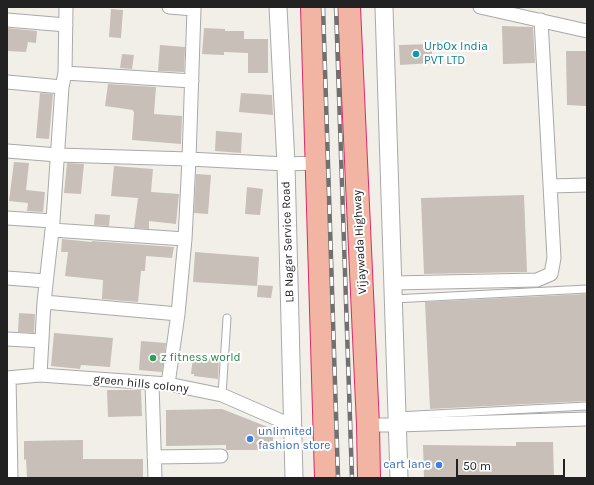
<!DOCTYPE html>
<style>
body{margin:0}
#map{position:relative;width:594px;height:485px;overflow:hidden;background:#f2efe9;font-family:Karla,sans-serif}
canvas{display:block}
.frame{position:absolute;inset:0;border:8px solid #222;pointer-events:none}
.scale{position:absolute;left:456px;top:459px;width:109px;height:18px;box-sizing:border-box;border:2px solid #222;border-top:0;padding-left:5px;font-size:12px;line-height:14px;white-space:nowrap;color:#222;-webkit-text-stroke:3px #fff;paint-order:stroke}
</style>
<div id="map">
<canvas width="594" height="485"></canvas>
<div class="frame"></div>
<div class="scale">50 m</div>
</div>
<script>
const ctx = document.querySelector('canvas').getContext('2d');
ctx.lineJoin = 'round';
function fillPath(path, color) { ctx.fillStyle = color; ctx.fill(path, 'evenodd'); }
const poly = rows => new Path2D(rows.map(r => 'M' + r).join(''));
function stroke(path, color, width, dash) { ctx.strokeStyle = color; ctx.lineWidth = width; ctx.lineCap = dash ? 'butt' : 'round'; ctx.setLineDash(dash || []); ctx.stroke(path); }
function write(font, color, halo, rows, align = 'center') {
  ctx.font = font + ' Karla,sans-serif'; ctx.lineWidth = 4; ctx.setLineDash([]); ctx.textBaseline = 'middle'; ctx.strokeStyle = halo; ctx.fillStyle = color; for (const [text, x, y, turn = 0] of rows) {
    ctx.save(); ctx.translate(x, y); ctx.rotate((+turn || 0) * Math.PI / 180); ctx.textAlign = isNaN(turn) ? turn : align; if (halo) ctx.strokeText(text, 0, 0); ctx.fillText(text, 0, 0); ctx.restore();
  }
}
fillPath(poly([
 [111,9,123,10,121,38,109,37],
 [502,26,533,27,535,63,503,64],
 [7,28,37,31,36,43,28,42,26,52,7,51],
 [204,28,225,29,225,31,244,31,244,39,268,39,268,73,248,73,248,53,224,52,224,55,202,54],
 [432,44,432,63,400,65,399,45],
 [160,45,185,47,184,72,158,71],
 [566,51,587,51,587,106,567,105],
 [122,54,134,55,132,69,120,68],
 [108,84,156,87,154,114,182,116,181,144,132,140,134,112,133,111,133,110,105,106],
 [40,93,53,94,49,139,36,138],
 [241,93,272,95,273,115,239,112],
 [216,131,242,133,241,153,215,151],
 [14,162,29,163,26,190,45,192,43,212,27,211,28,203,9,201],
 [67,163,84,164,81,194,64,193],
 [114,166,153,169,151,192,179,194,176,224,149,221,149,229,134,228,138,198,111,196],
 [196,174,211,175,208,214,194,213],
 [247,187,263,189,260,215,245,214],
 [524,195,527,272,424,274,421,198],
 [95,214,110,215,109,226,94,225],
 [62,239,92,242,92,241,174,247,172,258,146,256,145,271,141,271,138,302,102,299,103,280,65,276,68,252,61,252],
 [195,252,259,257,257,286,193,282],
 [258,285,273,286,271,298,257,297],
 [586,294,587,401,430,409,425,302],
 [19,313,35,314,34,333,18,332],
 [54,333,113,338,110,367,81,365,80,369,51,366],
 [141,341,166,343,162,372,139,370],
 [193,357,219,359,218,379,194,376,194,374,191,374],
 [107,390,141,390,142,416,108,417],
 [222,409,273,429,273,450,226,450,226,445,166,446,166,410],
 [83,440,83,459,143,459,143,478,27,478,26,459,24,460,24,441],
 [516,442,553,442,554,478,424,478,423,445,516,446]
]), '#c7bfb8');
const service = poly([
 [393,299,587,289],
 [222,395,227,318],
 [397,416,587,406]
]);
const minor = poly([
 [480,7,587,31],
 [7,20,66,25],
 [65,73,192,81],
 [7,82,62,87],
 [7,151,58,155,189,159,286,164,316,163],
 [551,186,587,185],
 [7,218,53,221],
 [52,230,185,239],
 [7,278,46,281],
 [393,283,537,280,551,274,554,258,541,20],
 [44,302,178,314],
 [7,339,42,341],
 [40,375,44,302,53,221,62,87,65,73,66,7],
 [7,378,40,375,168,384,222,395,293,426],
 [9,378,11,478],
 [152,383,155,478],
 [168,384,178,314,185,239,189,159,194,9,169,7],
 [368,425,397,425,587,419],
 [154,457,221,456]
]);
const tertiary = poly([
 [278,7,286,164,294,478],
 [384,7,399,478]
]);
const trunk = poly([
 [312,7,326,478],
 [349,7,368,425,369,478]
]);
stroke(service, '#a9a9a9', 9);
stroke(minor, '#a9a9a9', 15);
stroke(tertiary, '#a9a9a9', 19);
stroke(trunk, '#dc2a67', 24);
stroke(service, '#fff', 7);
stroke(minor, '#fff', 13);
stroke(tertiary, '#fff', 17);
stroke(trunk, '#f2b4a3', 22);
const rail = poly([
 [323,7,338,478],
 [336,7,352,478]
]);
stroke(rail, '#707070', 4.5);
stroke(rail, '#fff', 3, [9]);
for (const [x, y, r, color] of [
 [416,54,4,"#0f9aa8"],
 [153,358,4,"#2e9e5b"],
 [250,439,4,"#3f7fe0"],
 [439,465,4,"#3f7fe0"]
]) { const dot = new Path2D(); dot.arc(x, y, r, 0, 2 * Math.PI); ctx.fillStyle = color; ctx.fill(dot); stroke(dot, '#fff', 1.5); }
write('12px', '#0d838f', '#fff', [
 ["UrbOx India",424,47],
 ["PVT LTD",424,61]
], 'left');
write('12px', '#222', '#fff', [
 ["LB Nagar Service Road",288,242,-92],
 ["Vijaywada Highway",360,242,-93],
 ["green hills colony",141,384,6]
]);
write('12px', '#27864d', '#fff', [
 ["z fitness world",161,358]
], 'left');
write('12px', '#366cbe', '#fff', [
 ["unlimited",258,432],
 ["fashion store",258,446],
 ["cart lane",431,465,"right"]
], 'left');
</script>
